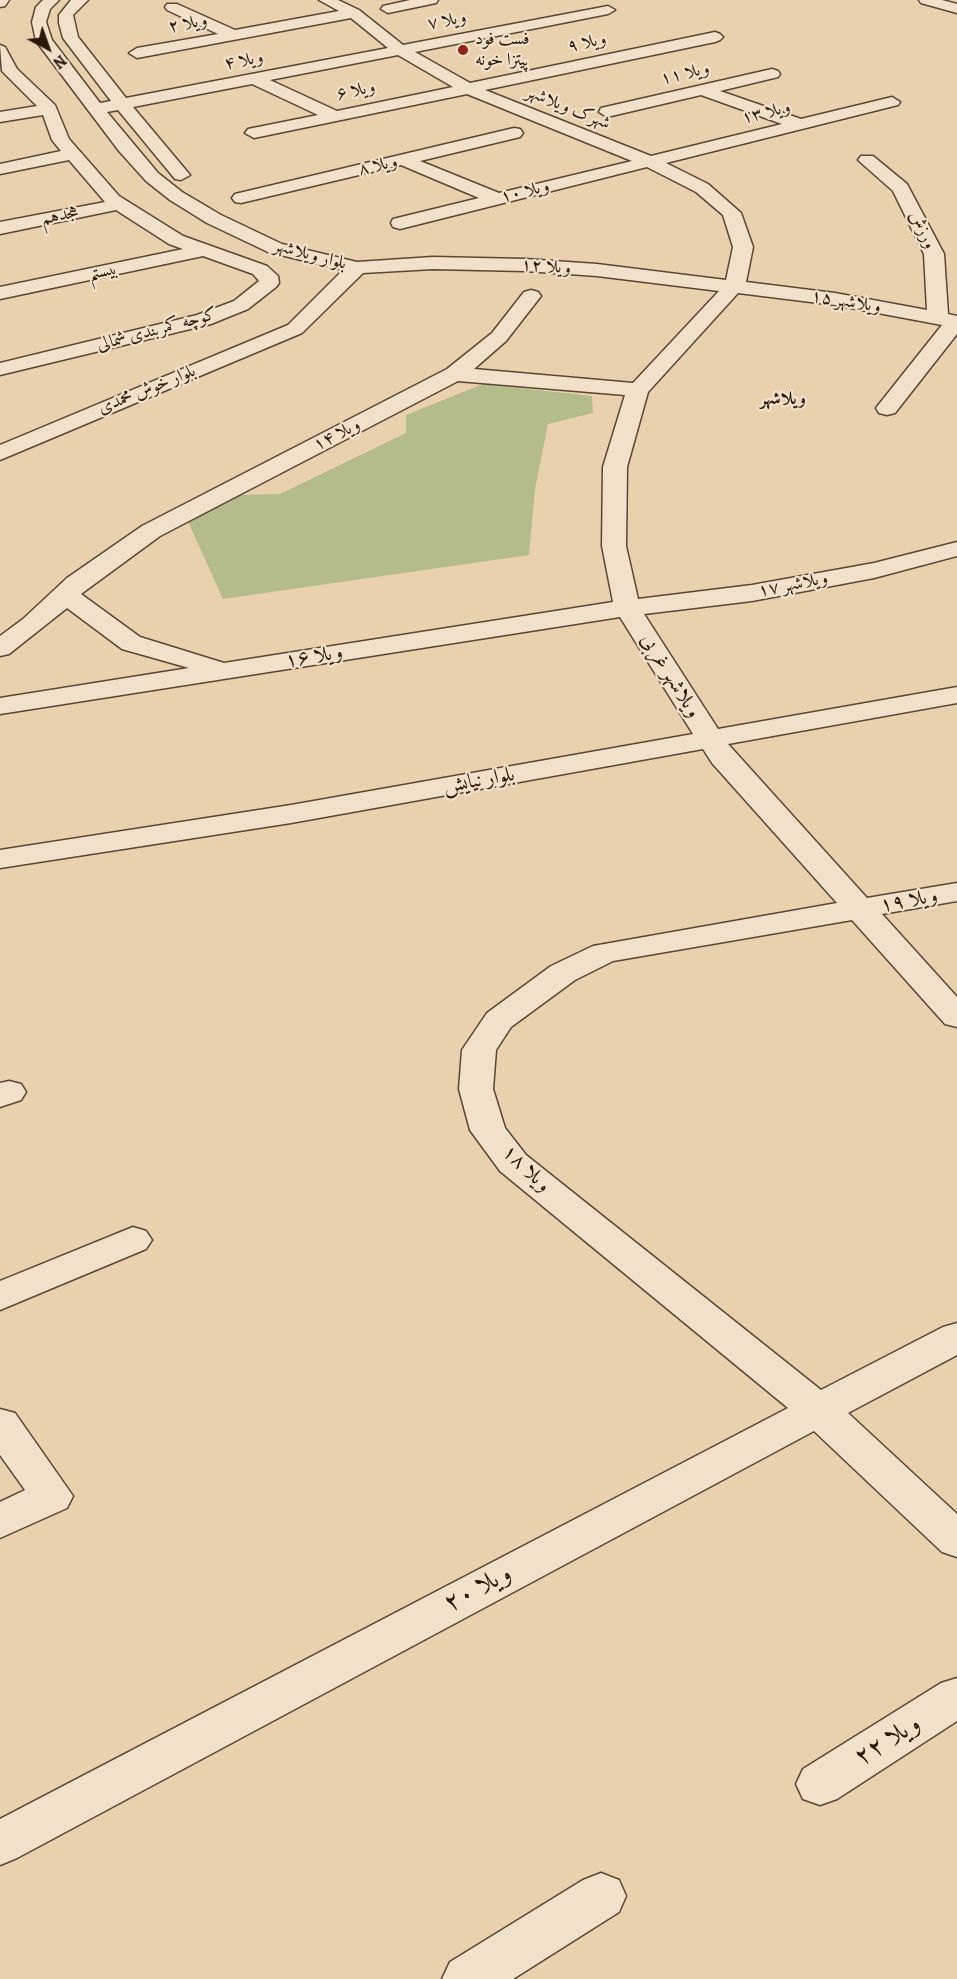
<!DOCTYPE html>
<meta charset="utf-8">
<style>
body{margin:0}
#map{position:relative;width:957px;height:1979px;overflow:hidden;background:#e9d1ad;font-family:Alegreya,serif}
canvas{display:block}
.north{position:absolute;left:18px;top:18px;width:60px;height:60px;-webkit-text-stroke:4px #f1e1ca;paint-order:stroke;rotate:139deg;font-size:16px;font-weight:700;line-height:24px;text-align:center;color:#2a180a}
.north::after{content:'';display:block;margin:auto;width:21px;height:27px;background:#2a180a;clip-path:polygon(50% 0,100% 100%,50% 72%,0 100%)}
</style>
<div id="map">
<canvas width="957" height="1979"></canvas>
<div class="north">N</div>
</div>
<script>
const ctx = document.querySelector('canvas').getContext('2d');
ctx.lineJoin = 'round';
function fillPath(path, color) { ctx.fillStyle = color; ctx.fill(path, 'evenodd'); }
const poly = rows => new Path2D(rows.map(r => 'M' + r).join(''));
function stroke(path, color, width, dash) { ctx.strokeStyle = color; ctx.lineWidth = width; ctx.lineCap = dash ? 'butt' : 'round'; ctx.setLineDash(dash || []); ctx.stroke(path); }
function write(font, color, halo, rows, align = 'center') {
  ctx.font = font + ' Alegreya,Amiri,serif'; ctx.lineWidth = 4.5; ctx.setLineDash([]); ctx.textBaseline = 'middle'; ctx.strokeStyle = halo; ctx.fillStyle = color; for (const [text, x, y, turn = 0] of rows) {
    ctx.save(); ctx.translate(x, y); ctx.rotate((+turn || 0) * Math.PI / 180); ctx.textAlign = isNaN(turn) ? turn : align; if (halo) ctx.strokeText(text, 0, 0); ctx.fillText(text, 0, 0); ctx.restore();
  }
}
fillPath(poly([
 [483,384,592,396,593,413,548,424,535,489,529,555,223,599,185,515,238,495,280,494,406,433,406,415]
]), '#b5bc8b');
const minor = poly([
 [0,0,9,0,5,6,0,7,0,0],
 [43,0,59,0,50,9,46,22,52,40,100,103,111,101,63,38,59,23,59,15,71,0,88,0,73,15,78,37,126,98,388,48,351,18,137,58,129,53,137,48,218,34,167,10,165,7,167,4,177,4,235,30,339,11,319,0,338,0,359,10,403,45,608,6,615,10,608,14,415,52,470,83,715,32,720,34,723,37,720,40,715,42,485,90,651,156,782,124,701,95,607,117,599,112,601,108,772,69,778,71,780,74,778,77,720,91,801,119,892,97,900,102,898,105,666,163,708,184,741,213,753,247,746,282,835,293,927,310,924,254,893,191,858,160,861,156,873,156,907,184,944,254,948,314,957,316,957,334,895,413,887,415,879,413,876,408,942,325,835,305,738,293,648,392,627,467,626,546,638,599,752,585,874,563,957,542,957,556,874,578,752,601,644,614,718,729,957,687,957,703,728,744,867,898,957,883,957,901,882,914,957,997,957,1027,945,1024,852,920,613,961,575,980,511,1027,496,1050,493,1089,505,1128,526,1155,821,1390,943,1327,957,1323,957,1355,848,1413,957,1514,957,1557,942,1552,814,1431,17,1858,0,1865,0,1819,788,1408,500,1171,470,1130,459,1089,462,1050,487,1013,551,966,593,946,837,903,712,763,703,749,291,823,0,868,0,850,291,805,693,734,620,617,0,714,0,698,189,668,122,649,67,608,9,654,0,656,0,636,23,619,67,578,142,526,447,369,492,333,524,292,531,290,538,292,541,296,506,341,474,369,633,383,719,291,597,276,525,271,433,269,363,273,302,333,0,460,0,445,288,325,343,270,268,252,207,223,170,200,146,181,119,151,36,41,32,22,36,7,43,0],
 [398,55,453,87,337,111,270,80,398,55],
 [252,84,318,115,248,129,245,133,254,138,467,94,632,161,499,193,420,161,520,137,523,133,520,129,514,128,235,194,232,198,235,202,241,203,401,165,479,198,393,219,391,223,393,227,400,229,647,167,696,192,723,215,733,247,726,280,597,264,525,259,433,257,357,262,282,244,221,215,182,192,158,173,107,112,118,110,175,179,181,180,190,175,133,107,252,84],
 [458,381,625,395,603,467,602,546,613,602,224,663,140,637,81,594,160,536,458,381],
 [410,0,438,0,436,3,388,13,381,9,383,6,410,0],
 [919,0,942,0,957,4,957,13,921,3,919,0],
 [0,45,5,47,17,69,55,105,69,139,119,196,183,236,267,266,278,276,279,283,276,287,248,309,211,324,0,375,0,363,197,315,234,301,259,281,253,274,203,256,0,299,0,287,183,249,169,244,116,210,0,234,0,222,105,202,69,160,0,174,0,164,61,151,52,140,43,115,0,122,0,112,37,106,2,71,0,45],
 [9,1081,21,1084,26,1092,21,1100,0,1107,0,1083,9,1081],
 [133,1227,146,1231,152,1240,146,1249,0,1310,0,1281,133,1227],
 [0,1409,15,1413,73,1496,67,1508,0,1538,0,1502,25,1490,0,1455,0,1409],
 [957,1678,957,1721,837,1799,820,1805,803,1799,796,1784,803,1769,941,1683,957,1678],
 [601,1873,619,1880,626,1896,619,1912,513,1979,442,1979,450,1962,583,1880,601,1873]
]);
stroke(minor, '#5a4633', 3);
fillPath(minor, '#f1e1ca');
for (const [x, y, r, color] of [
 [463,50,6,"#8f2418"]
]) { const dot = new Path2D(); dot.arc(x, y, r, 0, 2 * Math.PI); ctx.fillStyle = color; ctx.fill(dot); stroke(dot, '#f1e1ca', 2); }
write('18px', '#2a180a', '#f1e1ca', [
 ["۷ ویلا",447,21,-11],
 ["۲ ویلا",188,24,-11],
 ["۹ ویلا",587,43,-12],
 ["۴ ویلا",244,61,-11],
 ["۱۱ ویلا",685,74,-13],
 ["۶ ویلا",356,91,-12],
 ["شهرک ویلاشهر",568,108,22],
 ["۱۳ ویلا",766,113,-14],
 ["ویلا ۸",378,166,-13],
 ["۱۰ ویلا",525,192,-14],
 ["هجدهم",60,216,-12],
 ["ورزش",922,230,64],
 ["بلوار ویلاشهر",310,255,15],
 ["ویلا ۱۲",546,267,4],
 ["بیستم",103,272,-12],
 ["ویلاشهر ۱۵",846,302,9],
 ["کوچه کمربندی شمالی",157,330,-15],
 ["بلوار خوش محمدی",147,390,-22],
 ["۱۴ ویلا",337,435,-27],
 ["ویلاشهر ۱۷",793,585,-11]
]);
write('18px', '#2a180a', '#f1e1ca', [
 ["فست فود",475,40],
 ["پیتزا خونه",475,61]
], 'left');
write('bold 18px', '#2a180a', '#f1e1ca', [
 ["ویلاشهر",783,400]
]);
write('21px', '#2a180a', '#f1e1ca', [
 ["۱۶ ویلا",314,657,-9],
 ["ویلاشهر غربی",670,676,58],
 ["بلوار نیایش",479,781,-10],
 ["۱۹ ویلا",909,901,-10],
 ["ویلا ۱۸",526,1169,44]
]);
write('26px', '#2a180a', '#f1e1ca', [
 ["ویلا ۲۰",478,1589,-28],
 ["ویلا ۲۲",888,1741,-32]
]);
</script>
